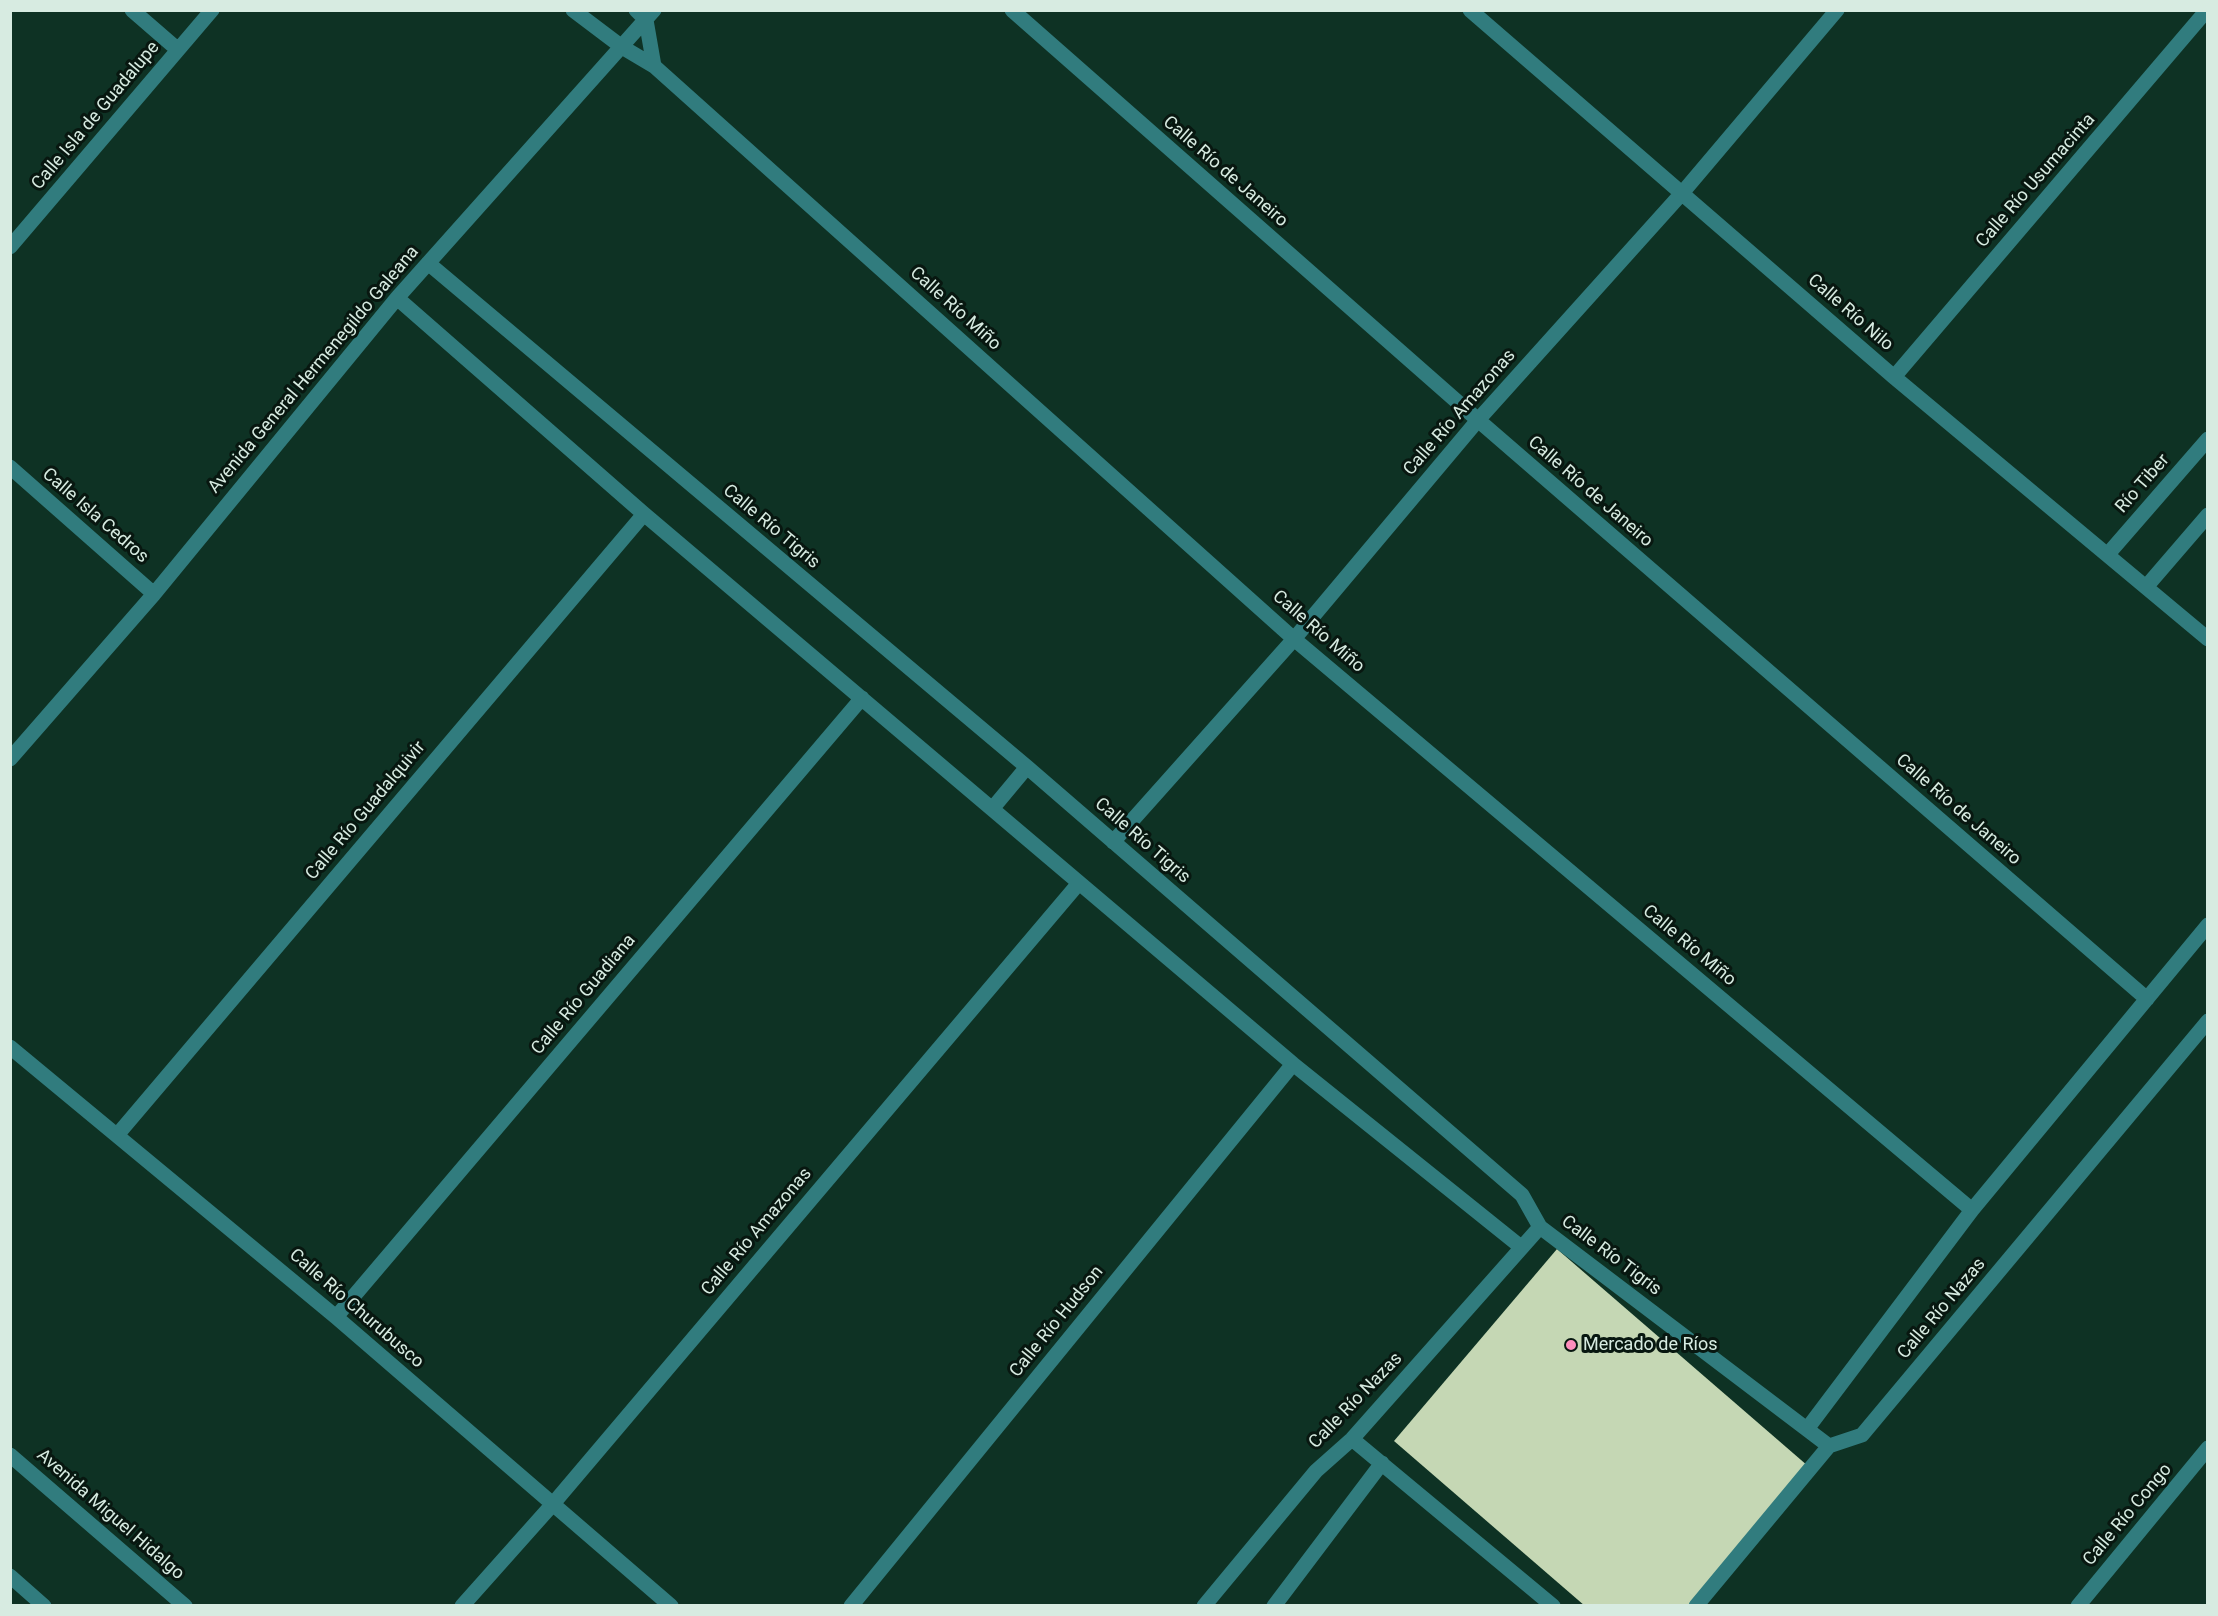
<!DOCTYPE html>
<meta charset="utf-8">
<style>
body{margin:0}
#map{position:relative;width:2218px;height:1616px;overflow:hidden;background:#0e3224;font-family:Roboto,sans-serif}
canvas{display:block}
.frame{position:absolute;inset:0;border:12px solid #d7ebe1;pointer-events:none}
</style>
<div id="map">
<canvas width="2218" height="1616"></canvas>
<div class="frame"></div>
</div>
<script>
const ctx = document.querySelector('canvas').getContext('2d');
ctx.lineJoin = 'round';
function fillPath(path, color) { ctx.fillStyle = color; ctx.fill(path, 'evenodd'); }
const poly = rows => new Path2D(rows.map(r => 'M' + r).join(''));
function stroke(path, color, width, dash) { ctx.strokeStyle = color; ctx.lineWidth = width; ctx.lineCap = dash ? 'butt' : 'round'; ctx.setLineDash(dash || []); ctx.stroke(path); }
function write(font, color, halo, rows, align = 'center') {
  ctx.font = font + ' Roboto,sans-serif'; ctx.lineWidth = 6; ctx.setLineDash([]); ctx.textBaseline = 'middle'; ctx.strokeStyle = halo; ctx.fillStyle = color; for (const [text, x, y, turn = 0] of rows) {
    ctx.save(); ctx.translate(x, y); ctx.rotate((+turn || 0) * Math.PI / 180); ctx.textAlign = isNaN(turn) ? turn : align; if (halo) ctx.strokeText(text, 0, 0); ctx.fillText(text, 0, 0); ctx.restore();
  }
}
fillPath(poly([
 [1557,1249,1808,1466,1689,1606,1585,1606,1394,1441]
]), '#c5d7b4');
stroke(poly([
 [132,10,177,49],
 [573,10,622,47,654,66,1294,639,1972,1210],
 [636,10,646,20,654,66],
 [1012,10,1478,420,2147,999],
 [1470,10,1894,377,2208,639],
 [10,247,212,10],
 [428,263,1027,767,1522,1195,1540,1227,1829,1446],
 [397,298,644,514,1293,1064,1521,1247],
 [1894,377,2207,10],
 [10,467,154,594],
 [2108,554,2208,439],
 [2146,587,2208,515],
 [10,759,154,594,397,298,654,10],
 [992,809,1027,767],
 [1113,842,1294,639,1478,420,1683,192,1837,10],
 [10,1047,336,1317,671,1606],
 [118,1134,644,514],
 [336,1317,862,698],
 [1807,1429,1972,1210,2208,925],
 [1352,1439,1553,1606],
 [10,1455,185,1606],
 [10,1576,44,1606],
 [462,1606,552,1505,1079,883],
 [851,1606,1293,1064],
 [1204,1606,1316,1471,1352,1439,1540,1227],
 [1274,1606,1382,1463],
 [1696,1606,1829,1446,1862,1435,2208,1021],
 [2078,1606,2208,1448]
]), '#317c7e', 15);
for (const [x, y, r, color] of [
 [1571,1345,6,"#fe8ebc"]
]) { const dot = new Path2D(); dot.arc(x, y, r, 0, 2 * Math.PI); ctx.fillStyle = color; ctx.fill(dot); stroke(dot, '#081710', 2); }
write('18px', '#d7ebe1', '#081710', [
 ["Calle Isla de Guadalupe",96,116,-50],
 ["Calle Río de Janeiro",1225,172,41],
 ["Calle Río Usumacinta",2036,181,-49],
 ["Calle Río Miño",955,309,42],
 ["Calle Río Nilo",1850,313,41],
 ["Avenida General Hermenegildo Galeana",314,370,-50],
 ["Calle Río Amazonas",1460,413,-49],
 ["Río Tiber",2143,484,-49],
 ["Calle Río de Janeiro",1590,492,41],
 ["Calle Isla Cedros",95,516,41],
 ["Calle Río Tigris",771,527,40],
 ["Calle Río Miño",1318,632,41],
 ["Calle Río de Janeiro",1958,810,41],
 ["Calle Río Guadalquivir",366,811,-50],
 ["Calle Río Tigris",1142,841,41],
 ["Calle Río Miño",1689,946,40],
 ["Calle Río Guadiana",584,995,-50],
 ["Calle Río Amazonas",757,1232,-50],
 ["Calle Río Tigris",1611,1256,37],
 ["Calle Río Churubusco",356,1309,41],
 ["Calle Río Nazas",1942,1309,-50],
 ["Calle Río Hudson",1057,1322,-51],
 ["Calle Río Nazas",1356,1401,-46],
 ["Avenida Miguel Hidalgo",110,1515,41],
 ["Calle Río Congo",2128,1515,-50]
]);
write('18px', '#d7ebe1', '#081710', [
 ["Mercado de Ríos",1583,1345]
], 'left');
</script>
